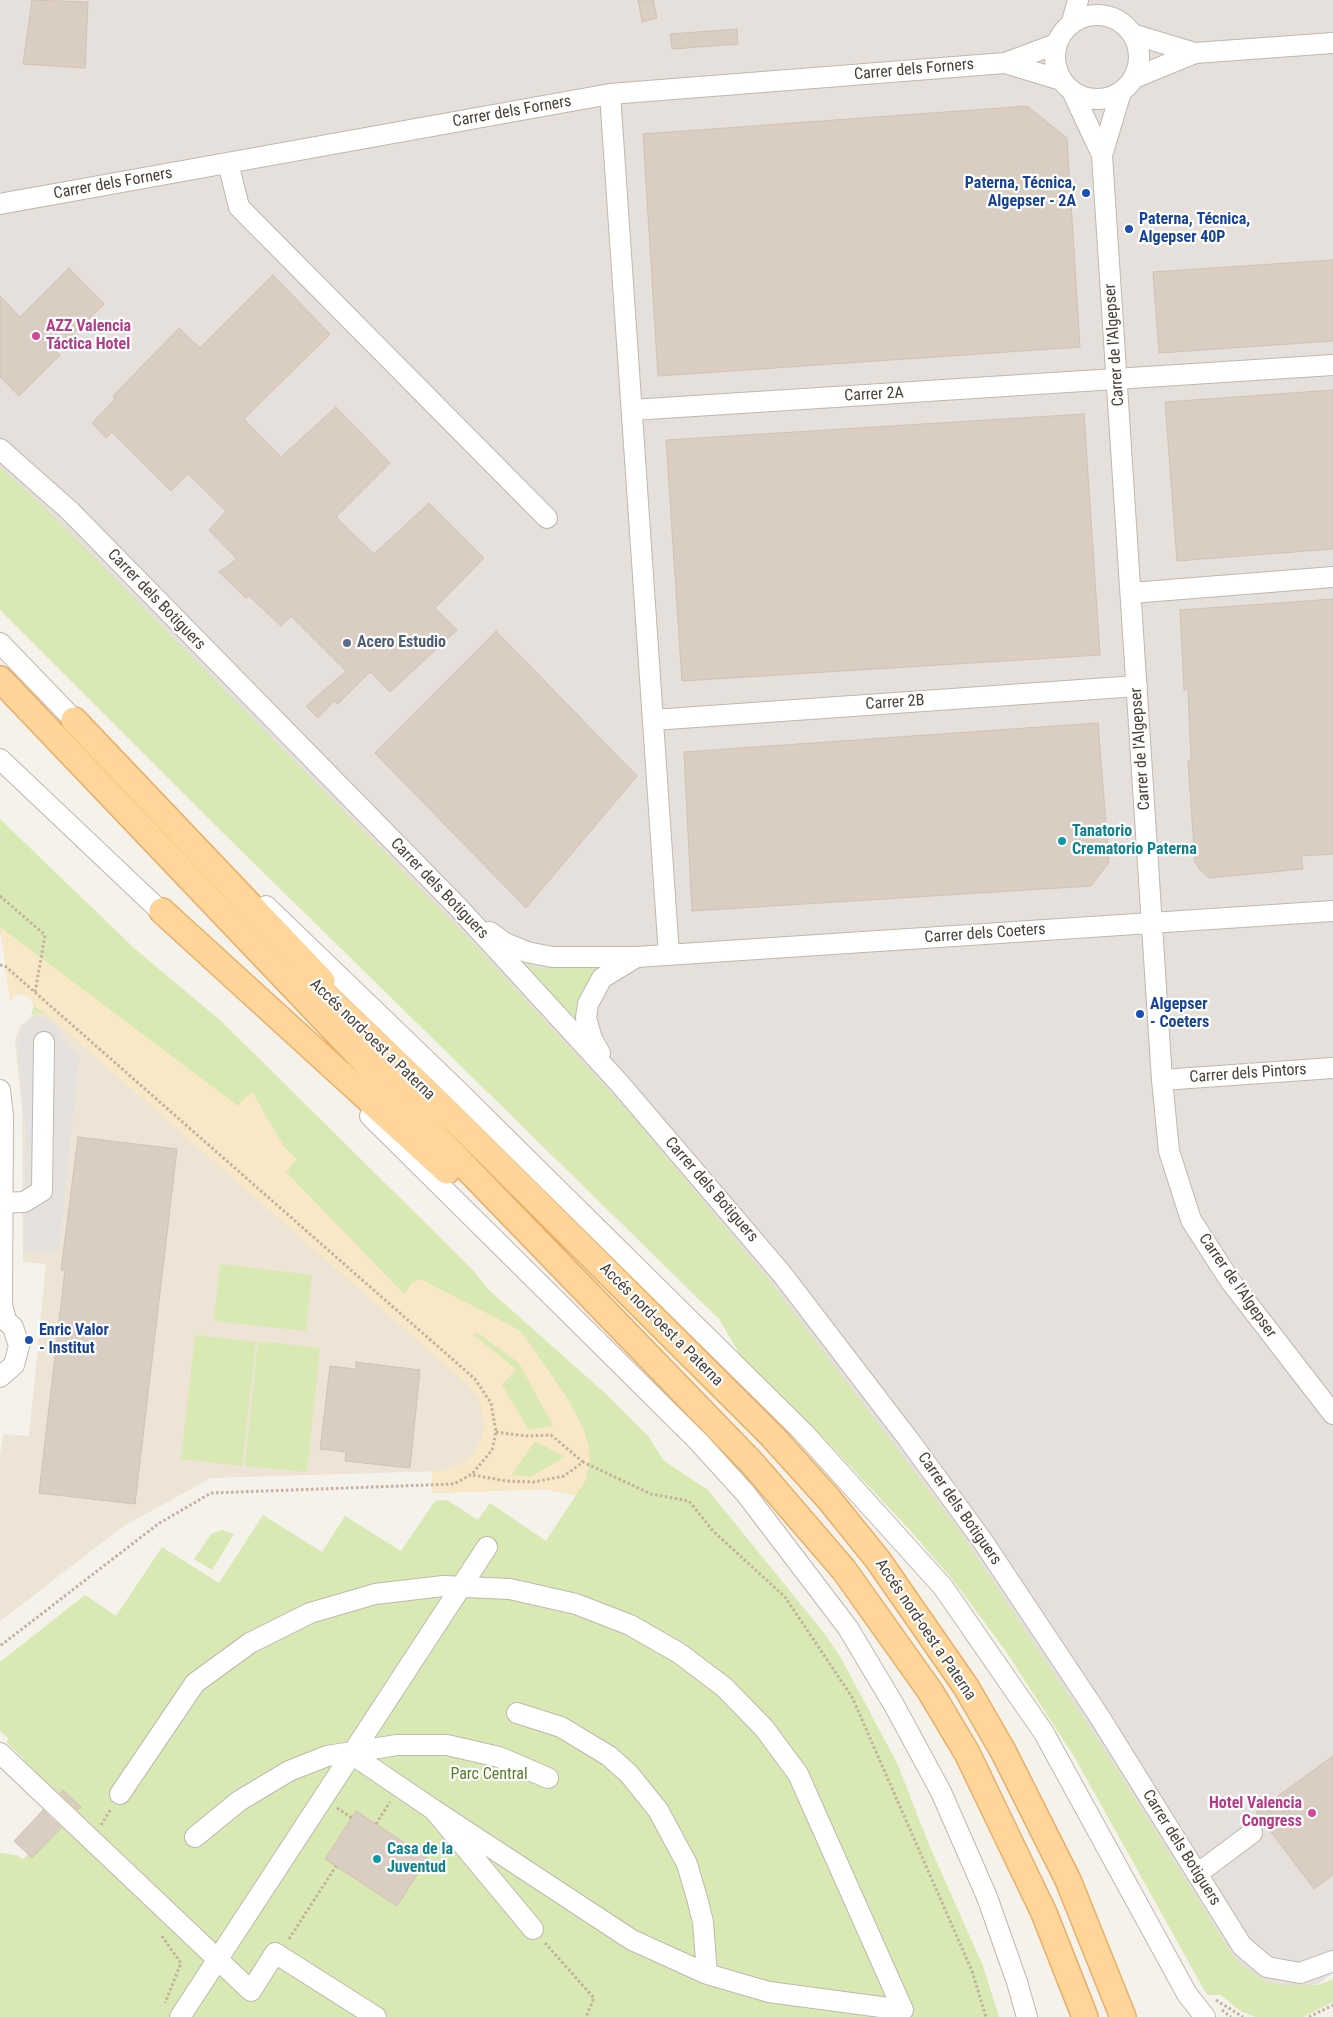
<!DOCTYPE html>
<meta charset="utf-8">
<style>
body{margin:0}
canvas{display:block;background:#f5f1eb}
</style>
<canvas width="1333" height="2017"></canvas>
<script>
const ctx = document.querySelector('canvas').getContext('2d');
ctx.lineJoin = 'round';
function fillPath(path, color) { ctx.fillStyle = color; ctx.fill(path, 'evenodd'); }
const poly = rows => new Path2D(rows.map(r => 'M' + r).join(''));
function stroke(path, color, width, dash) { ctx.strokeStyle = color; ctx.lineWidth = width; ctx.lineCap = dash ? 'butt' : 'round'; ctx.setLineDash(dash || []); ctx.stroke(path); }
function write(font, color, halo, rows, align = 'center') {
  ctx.font = font + ' "Roboto Condensed",sans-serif'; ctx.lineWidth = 4.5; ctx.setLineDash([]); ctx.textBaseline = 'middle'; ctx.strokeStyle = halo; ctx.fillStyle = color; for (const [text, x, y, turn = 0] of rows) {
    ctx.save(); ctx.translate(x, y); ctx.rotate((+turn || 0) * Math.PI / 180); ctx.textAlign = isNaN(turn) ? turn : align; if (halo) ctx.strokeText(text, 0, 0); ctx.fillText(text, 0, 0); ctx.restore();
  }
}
fillPath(poly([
 [0,0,1333,0,1333,1972,1320,1983,1246,2010,939,1537,0,502]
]), '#e5e0dc');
fillPath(poly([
 [36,1013,48,1015,466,1383,478,1396,485,1426,480,1442,473,1454,462,1464,442,1471,211,1478,124,1526,0,1621,0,1453,4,1434,29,1436,46,1264,23,1262,22,1111,15,1040,20,1026]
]), '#eee4d5');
fillPath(poly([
 [0,467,44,507,459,928,632,1116,776,1289,960,1532,1100,1743,1233,1956,1243,1966,1267,1982,1283,1985,1318,1985,1333,1979,1333,2002,1303,2017,1256,2017,1240,2011,1221,1995,1207,1995,1075,1758,1005,1650,953,1580,909,1529,830,1445,742,1358,719,1319,218,828,0,610],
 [0,819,134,948,221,1021,472,1269,489,1290,606,1394,648,1436,664,1461,708,1490,824,1633,841,1658,897,1763,930,1847,983,1966,999,2017,0,2017,0,1853,16,1855,23,1859,69,1808,21,1762,24,1759,6,1742,9,1739,0,1731,0,1662,85,1595,116,1616,162,1547,219,1583,263,1515,322,1552,345,1516,401,1551,435,1501,447,1500,478,1520,490,1503,546,1541,576,1495,546,1489,432,1493,432,1471,443,1471,462,1464,473,1454,480,1442,485,1426,478,1396,466,1383,48,1015,36,1013,31,1016,34,1006,30,998,22,994,14,996,10,1002,4,943,0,933],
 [522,962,540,969,598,968,581,994,576,1022],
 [220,1264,312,1275,306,1331,214,1321],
 [195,1335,256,1342,242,1466,181,1459],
 [258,1341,320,1348,307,1472,245,1466],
 [222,1530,234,1534,212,1570,194,1559,211,1534]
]), '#d8e9b3');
fillPath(poly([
 [0,927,238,1106,246,1096,253,1093,284,1147,297,1159,286,1172,404,1294,412,1283,421,1279,519,1330,531,1345,569,1401,582,1426,589,1446,589,1464,586,1480,576,1495,546,1489,432,1493,432,1471,443,1471,462,1464,473,1454,480,1442,485,1426,478,1396,466,1383,48,1015,34,1006,30,998,22,994,14,996,10,1002],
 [478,1333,519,1363,553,1426,529,1430,502,1385,516,1369,472,1334],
 [535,1441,565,1457,532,1476,512,1475]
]), '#f9e8c7');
fillPath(poly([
 [40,1016,62,1031,60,1039,79,1057,59,1251,25,1250,25,1125,17,1040,22,1028,29,1020]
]), '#e4e1df');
const building = poly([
 [32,0,88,2,85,68,23,64,32,0],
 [638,0,653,0,657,18,642,22,638,0],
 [737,29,738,44,672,49,670,34,737,29],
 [1027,106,1067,138,1080,347,658,376,643,134,1027,106],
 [1333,260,1333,341,1159,353,1153,272,1333,260],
 [69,268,104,304,56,351,60,355,19,396,0,377,0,296,20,317,69,268],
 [273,275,330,334,244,419,281,457,336,407,390,463,336,517,348,529,374,554,429,503,484,558,435,608,457,630,390,692,370,672,338,704,334,701,318,718,306,706,346,671,291,616,281,626,249,596,246,598,219,572,237,559,209,530,226,511,188,474,171,491,112,432,106,438,92,423,115,399,113,396,179,328,200,348,273,275],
 [1333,390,1333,549,1177,561,1165,402,1333,390],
 [1084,414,1100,655,682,681,666,440,1084,414],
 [1333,599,1333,854,1301,856,1303,869,1209,878,1200,870,1195,862,1188,761,1191,761,1188,689,1184,690,1180,610,1333,599],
 [496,631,637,776,526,908,375,753,496,631],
 [1098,723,1109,862,1091,886,692,911,684,752,1098,723],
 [78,1137,177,1149,135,1504,39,1493,65,1270,61,1270,78,1137],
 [356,1362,420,1370,410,1468,345,1461,346,1452,320,1449,330,1366,356,1369,356,1362],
 [1333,1756,1333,1875,1314,1889,1256,1812,1333,1756],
 [63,1790,81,1807,78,1810,60,1793,63,1790],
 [43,1810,61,1828,32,1858,14,1841,43,1810],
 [356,1811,428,1858,397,1906,325,1859,356,1811]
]);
fillPath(building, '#dacec3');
stroke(building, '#d2c2b3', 1);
const minor = poly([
 '1055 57a42 42 0 1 1 84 0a42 42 0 1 1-84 0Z',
 [1072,22,1078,0],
 [1132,34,1195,53],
 [1005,63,1061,80],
 [1134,78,1195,53,1333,43],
 [1121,92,1102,155,1162,1080,1169,1151,1191,1220,1231,1282,1333,1414],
 [1073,93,1102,155],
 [610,94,669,955],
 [228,163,239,207,547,518],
 [0,204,610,94,1005,63,1056,44],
 [632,410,1333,365],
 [0,449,70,511,457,906,620,1084,782,1274,909,1440,982,1540,1099,1716,1242,1946,1267,1967,1300,1973,1333,1961],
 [1131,593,1333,577],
 [0,643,83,729],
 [653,720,1137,686],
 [0,759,171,921],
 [266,906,454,1087,804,1433,943,1587,1044,1733,1187,1994,1205,2017],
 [490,932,505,943,527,952,552,957,636,957,1333,911],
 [600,1053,592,1039,586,1018,588,1004,602,978,635,958],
 [1162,1080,1333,1068],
 [0,1090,3,1116,2,1305,6,1320],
 [370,1116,698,1441,746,1494,848,1628,894,1705,941,1792,987,1897,1017,1982,1027,2017],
 [2,1203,24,1202,42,1191,44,1042],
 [0,1316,13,1327,19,1346,14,1365,0,1377],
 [517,1713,561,1727,609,1756,629,1774,658,1810,687,1864,697,1898,703,1922,707,1974],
 [0,1753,251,1991,275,1953,376,2017],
 [350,1753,434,1810,533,1929],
 [120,1794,195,1683,250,1643,310,1613,375,1594,443,1586,510,1589,576,1604,630,1625,679,1653,724,1687,764,1728,798,1774,903,2010,769,1992,707,1974,632,1940,434,1810],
 [195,1837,239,1801,289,1771,327,1756,397,1745,447,1745,499,1757,548,1778],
 [1197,1874,1252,1833],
 [180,2017,487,1547]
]);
const major = poly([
 [0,679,422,1122,752,1463,844,1570,930,1691,967,1753,1044,1913,1085,2017],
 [74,720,322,981],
 [162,911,447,1171],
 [303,974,439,1104,772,1436,828,1498,878,1560,966,1687,1003,1751,1068,1880,1123,2017]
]);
stroke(minor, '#c1b7ad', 22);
stroke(major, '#e6b068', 28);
stroke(poly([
 [0,896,45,935,35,993],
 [0,965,5,966,475,1379,491,1403,496,1432,492,1450,472,1474,454,1484,211,1493,158,1524,0,1646],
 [496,1432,526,1436,551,1435,583,1462],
 [473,1475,506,1481,534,1482,564,1476,583,1462,651,1494,689,1501,713,1531,785,1597,852,1697,972,1971,986,2017],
 [337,1808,352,1818],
 [376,1824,390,1802],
 [101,1825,111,1809],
 [162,1936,181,1963,165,2003],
 [289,1939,336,1866],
 [545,1943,594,1998,586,2017],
 [1216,2000,1243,2017],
 [1222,2010,1231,2017],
 [1309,2017,1333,2005]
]), '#c3b19e', 3, [2.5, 2.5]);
stroke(minor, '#fff', 20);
stroke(major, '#ffd59a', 25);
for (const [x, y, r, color] of [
 [1086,193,5,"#1a4fb4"],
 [1129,229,5,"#1a4fb4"],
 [36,336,5,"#d1479c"],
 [347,643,5,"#5c6f8a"],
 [1062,841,5,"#0f9aa8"],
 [1140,1014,5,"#1a4fb4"],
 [29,1340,5,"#1a4fb4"],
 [1312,1813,5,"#d1479c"],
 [377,1859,5,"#0f9aa8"]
]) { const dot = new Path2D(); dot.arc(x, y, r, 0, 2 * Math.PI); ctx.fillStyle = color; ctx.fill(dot); stroke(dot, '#fff', 2); }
write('16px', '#4a4138', '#fff', [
 ["Carrer dels Forners",914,70,-5],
 ["Carrer dels Forners",512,112,-10],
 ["Carrer dels Forners",113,184,-10],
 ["Carrer de l'Algepser",1115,345,-94],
 ["Carrer 2A",874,395,-3],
 ["Carrer dels Botiguers",156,600,46],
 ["Carrer 2B",895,703,-4],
 ["Carrer de l'Algepser",1141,749,-94],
 ["Carrer dels Botiguers",439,889,46],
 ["Carrer dels Coeters",985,934,-4],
 ["Accés nord-oest a Paterna",372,1040,44],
 ["Carrer dels Pintors",1248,1074,-4],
 ["Carrer dels Botiguers",711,1190,49],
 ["Carrer de l'Algepser",1237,1286,55],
 ["Accés nord-oest a Paterna",661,1325,45],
 ["Carrer dels Botiguers",959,1509,55],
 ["Accés nord-oest a Paterna",925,1630,56],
 ["Carrer dels Botiguers",1181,1848,58]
]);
write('bold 16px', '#164399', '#fff', [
 ["Paterna, Técnica,",1076,184,"right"],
 ["Algepser - 2A",1076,202,"right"],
 ["Paterna, Técnica,",1139,220],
 ["Algepser 40P",1139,238],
 ["Algepser",1150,1005],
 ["- Coeters",1150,1023],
 ["Enric Valor",39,1331],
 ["- Institut",39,1349]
], 'left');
write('bold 16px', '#b23c85', '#fff', [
 ["AZZ Valencia",46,327],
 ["Táctica Hotel",46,345],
 ["Hotel Valencia",1302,1804,"right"],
 ["Congress",1302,1822,"right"]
], 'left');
write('bold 16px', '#4e5e75', '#fff', [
 ["Acero Estudio",357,643]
], 'left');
write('bold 16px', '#0d838f', '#fff', [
 ["Tanatorio",1072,832],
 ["Crematorio Paterna",1072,850],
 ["Casa de la",387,1850],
 ["Juventud",387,1868]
], 'left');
write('16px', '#547d2a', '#fff', [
 ["Parc Central",489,1775]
]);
</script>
